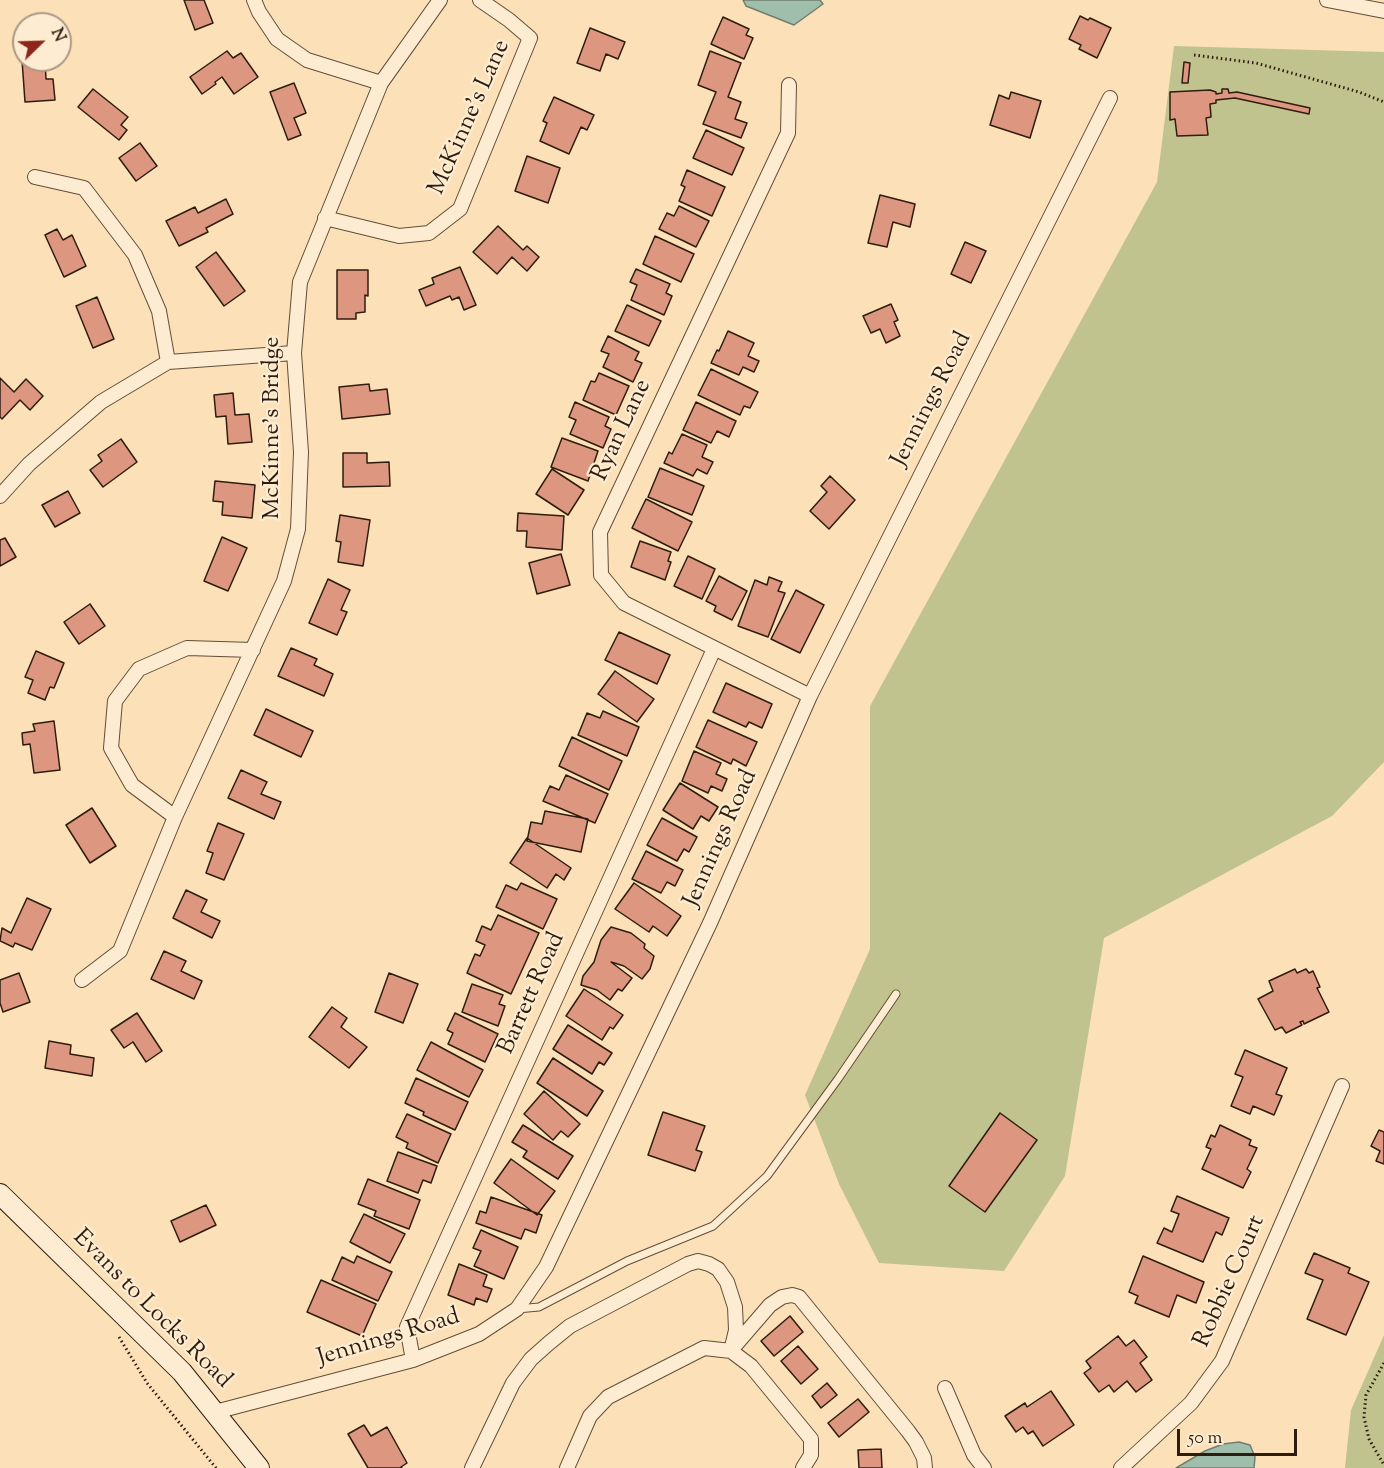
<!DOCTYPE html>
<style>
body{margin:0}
#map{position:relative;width:1384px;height:1468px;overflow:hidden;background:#fce1b8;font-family:"Sorts Mill Goudy",serif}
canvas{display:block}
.north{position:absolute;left:12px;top:12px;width:60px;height:60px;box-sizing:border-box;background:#fdecd1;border:2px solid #aa9983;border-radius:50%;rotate:67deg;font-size:16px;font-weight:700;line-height:24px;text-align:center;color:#2e1d0e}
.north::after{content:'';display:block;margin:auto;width:21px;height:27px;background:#8f2418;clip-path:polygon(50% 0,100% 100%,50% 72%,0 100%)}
.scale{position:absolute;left:1177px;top:1429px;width:120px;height:27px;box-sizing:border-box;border:3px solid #2e1d0e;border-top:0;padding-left:8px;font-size:18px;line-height:21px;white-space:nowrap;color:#2e1d0e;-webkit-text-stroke:4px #fdecd1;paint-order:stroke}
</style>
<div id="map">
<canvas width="1384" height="1468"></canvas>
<div class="north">N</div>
<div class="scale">50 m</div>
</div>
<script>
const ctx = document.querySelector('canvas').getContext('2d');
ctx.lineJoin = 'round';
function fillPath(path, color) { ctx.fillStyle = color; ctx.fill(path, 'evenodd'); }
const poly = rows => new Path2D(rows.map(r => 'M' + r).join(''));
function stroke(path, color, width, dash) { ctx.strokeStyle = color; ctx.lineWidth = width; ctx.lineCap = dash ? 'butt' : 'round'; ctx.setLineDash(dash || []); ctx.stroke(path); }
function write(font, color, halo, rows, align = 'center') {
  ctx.font = font + ' "Sorts Mill Goudy",serif'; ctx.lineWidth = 4.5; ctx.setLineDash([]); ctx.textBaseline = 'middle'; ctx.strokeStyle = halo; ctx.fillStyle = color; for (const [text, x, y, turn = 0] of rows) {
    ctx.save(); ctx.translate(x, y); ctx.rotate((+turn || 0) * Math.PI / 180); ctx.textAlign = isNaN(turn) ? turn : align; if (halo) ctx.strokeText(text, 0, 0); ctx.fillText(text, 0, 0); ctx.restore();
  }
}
fillPath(poly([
 [1174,46,1384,52,1384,762,1332,816,1104,938,1065,1176,1004,1271,879,1263,839,1184,805,1095,870,949,870,706,1157,182],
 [1384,1335,1384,1468,1345,1468,1351,1410]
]), '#c0c38e');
const water = poly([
 [743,0,820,0,823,4,794,25,746,6,743,0],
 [1239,1442,1250,1445,1255,1457,1254,1468,1176,1468,1205,1451,1223,1444,1239,1442]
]);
fillPath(water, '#9fbeac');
stroke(water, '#727e6d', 1.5);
const building = poly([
 [184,0,204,0,213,23,195,30,184,0],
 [1080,16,1088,20,1090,18,1111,28,1097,58,1079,49,1081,45,1069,39,1080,16],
 [723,17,749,29,746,35,753,38,744,59,711,44,723,17],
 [590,28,625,42,618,59,606,54,600,71,577,63,590,28],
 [227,51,233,58,241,53,258,77,234,94,222,77,215,82,216,84,202,94,190,77,227,51],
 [710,51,741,63,728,97,741,102,735,119,747,123,741,138,703,124,716,92,698,85,710,51],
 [22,60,45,60,46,79,53,79,55,100,25,102,22,60],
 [1184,62,1190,63,1188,83,1182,83,1184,62],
 [294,83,306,113,294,118,301,135,288,140,270,92,294,83],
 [93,89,128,117,121,125,127,130,119,140,78,107,93,89],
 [1222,89,1228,89,1229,93,1237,92,1310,108,1309,114,1235,98,1216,100,1216,103,1210,104,1211,117,1206,118,1208,135,1177,136,1175,119,1170,120,1170,92,1210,90,1216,92,1216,94,1222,93,1222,89],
 [1011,92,1041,101,1030,138,990,125,999,95,1009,99,1011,92],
 [554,97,594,115,587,130,581,127,569,154,540,141,547,123,543,121,554,97],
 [706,130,744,148,732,175,693,158,706,130],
 [140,143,157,166,136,181,119,158,140,143],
 [527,156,560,168,548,203,515,191,527,156],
 [687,170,725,187,712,216,679,201,685,187,681,185,687,170],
 [880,195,915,204,910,227,893,222,887,247,868,243,880,195],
 [226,199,233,214,206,228,208,232,179,246,166,221,195,207,198,213,226,199],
 [679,206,709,221,696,247,659,229,667,213,674,216,679,206],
 [498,226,523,250,527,246,539,257,527,271,512,257,497,274,473,252,498,226],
 [57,229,63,240,72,235,86,266,64,277,45,235,57,229],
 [655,236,694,254,681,282,643,264,655,236],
 [965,242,986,251,971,283,951,274,965,242],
 [216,252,245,291,224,306,196,267,216,252],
 [460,267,476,305,464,310,459,297,452,300,450,296,426,306,419,290,434,284,432,278,460,267],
 [636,269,670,284,666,293,672,296,664,315,631,300,637,285,630,282,636,269],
 [337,270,368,270,368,296,365,295,365,312,356,313,356,319,337,319,337,270],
 [97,297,114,339,93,348,76,306,97,297],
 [891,304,898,320,894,322,900,336,886,343,880,329,871,333,863,316,891,304],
 [627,305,661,321,649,346,615,331,627,305],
 [728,331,754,343,748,356,759,361,754,372,743,367,739,375,711,363,717,350,719,351,728,331],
 [608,336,639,352,635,360,642,363,633,382,603,367,609,354,601,351,608,336],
 [711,369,758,392,750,408,744,406,740,415,698,395,711,369],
 [599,373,629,386,616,415,583,400,591,381,595,382,599,373],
 [0,378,14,392,26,379,43,396,30,410,20,400,2,419,0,417,0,378],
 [369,384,370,391,387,389,390,414,342,419,339,387,369,384],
 [233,393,235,415,249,414,252,442,228,444,226,416,216,417,214,395,233,393],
 [575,402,609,417,605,426,611,429,603,448,570,434,576,420,569,417,575,402],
 [696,402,736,421,729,437,717,431,711,443,683,430,696,402],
 [682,434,707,445,702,457,713,462,707,474,697,469,693,476,664,463,669,452,672,454,682,434],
 [562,438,598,451,588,481,551,467,562,438],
 [121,439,137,462,103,487,90,470,102,461,98,455,121,439],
 [343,453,367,453,367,463,389,462,390,486,343,487,343,453],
 [660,468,704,486,692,515,648,497,660,468],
 [552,469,584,490,568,515,536,494,552,469],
 [830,476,855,500,829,529,810,511,827,492,821,486,830,476],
 [215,481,255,485,252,518,222,515,223,502,213,501,215,481],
 [68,491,80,513,55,527,42,505,68,491],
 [646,499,692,522,678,551,632,528,646,499],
 [518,513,564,516,562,550,526,547,527,531,517,531,518,513],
 [340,515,370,520,363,566,338,562,341,542,336,541,340,515],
 [222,537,247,548,228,591,204,581,222,537],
 [5,538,16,557,0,566,0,540,5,538],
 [640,541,671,552,668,561,671,562,665,580,631,567,640,541],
 [561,554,570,585,537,594,529,563,561,554],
 [688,556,715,569,702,599,674,586,688,556],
 [719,576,747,591,732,620,714,611,716,606,706,601,719,576],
 [769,577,782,582,778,591,785,593,768,637,738,626,755,580,767,585,769,577],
 [328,579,350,590,341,610,347,612,337,635,309,623,328,579],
 [796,590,824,605,800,653,771,639,796,590],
 [90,604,105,626,79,644,64,622,90,604],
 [619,632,670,655,657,684,605,660,619,632],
 [291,648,317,659,314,665,333,674,324,696,278,676,291,648],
 [36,651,64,663,54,688,50,687,45,700,28,693,33,680,25,677,36,651],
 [615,671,654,699,637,722,598,694,615,671],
 [726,683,772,704,762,728,749,722,746,727,713,712,726,683],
 [266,709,313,731,301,757,254,735,266,709],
 [603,711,639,727,627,756,578,735,587,713,600,718,603,711],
 [708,720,757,742,746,766,733,759,731,764,696,747,708,720],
 [54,721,60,770,34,773,30,744,23,745,22,733,35,731,33,724,54,721],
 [572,737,622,761,609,790,559,766,572,737],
 [694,751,721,763,716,774,727,779,722,791,711,786,708,793,682,781,694,751],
 [241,770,267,782,261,794,281,802,274,819,228,798,241,770],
 [566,775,608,794,595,823,543,801,550,786,559,790,566,775],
 [680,783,718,807,709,821,701,816,693,829,663,810,680,783],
 [92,808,116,846,90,863,66,825,92,808],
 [545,811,588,819,581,852,527,841,531,822,542,824,545,811],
 [662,818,697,837,689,852,684,849,677,861,647,845,662,818],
 [218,823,244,834,224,880,206,873,213,853,207,851,218,823],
 [527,838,571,868,564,880,556,874,547,888,510,863,527,838],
 [646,851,683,870,675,886,667,882,661,893,632,879,646,851],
 [521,883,557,899,543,929,496,907,506,885,517,890,521,883],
 [634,883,681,916,667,936,653,926,649,932,615,909,634,883],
 [186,890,207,900,201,912,220,921,212,938,173,918,186,890],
 [27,898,51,909,32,950,15,943,13,947,0,941,2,928,11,933,27,898],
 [498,915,539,933,511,994,467,973,475,954,480,956,485,945,476,941,482,926,491,930,498,915],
 [611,927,631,933,645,944,644,948,654,956,650,969,642,979,624,966,611,962,632,978,622,991,618,989,610,1000,597,990,581,985,583,976,594,962,601,940,611,927],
 [164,951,186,961,181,971,202,981,194,999,151,979,164,951],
 [1295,969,1297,973,1306,969,1309,973,1313,971,1320,987,1317,988,1329,1012,1304,1024,1303,1021,1300,1022,1302,1025,1286,1033,1282,1027,1275,1030,1258,999,1273,991,1269,981,1295,969],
 [19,973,30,1002,3,1012,0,1003,0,980,19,973],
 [389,973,418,984,403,1023,375,1012,389,973],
 [472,984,503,995,499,1004,505,1006,498,1026,462,1012,472,984],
 [584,989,623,1015,613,1029,610,1027,602,1040,566,1016,584,989],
 [332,1007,347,1018,341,1027,367,1047,349,1068,309,1037,332,1007],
 [137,1013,162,1051,146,1062,133,1042,124,1048,111,1030,137,1013],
 [455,1013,498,1034,485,1062,448,1044,453,1033,447,1030,455,1013],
 [568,1025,612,1053,604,1065,599,1062,592,1074,553,1049,568,1025],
 [49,1041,71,1045,70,1054,94,1058,92,1076,45,1068,49,1041],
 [431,1042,483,1070,469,1097,417,1070,431,1042],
 [1245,1050,1287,1068,1276,1094,1282,1096,1274,1115,1253,1106,1250,1114,1231,1106,1243,1077,1235,1074,1245,1050],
 [553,1058,603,1091,587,1116,537,1083,553,1058],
 [416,1078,468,1102,455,1130,423,1115,424,1112,405,1103,416,1078],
 [544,1091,580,1124,568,1137,561,1131,553,1140,524,1114,544,1091],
 [663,1112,705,1126,696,1150,702,1152,695,1171,648,1155,663,1112],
 [1000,1113,1037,1140,985,1212,949,1186,1000,1113],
 [407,1114,451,1134,438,1163,406,1148,408,1143,396,1137,407,1114],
 [523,1125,573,1156,558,1179,523,1157,527,1151,512,1142,523,1125],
 [1220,1125,1251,1140,1249,1145,1257,1148,1247,1169,1251,1172,1243,1188,1202,1169,1211,1149,1206,1147,1211,1135,1215,1137,1220,1125],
 [1379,1130,1384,1132,1384,1164,1376,1161,1380,1151,1371,1146,1379,1130],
 [398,1152,437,1166,431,1183,423,1180,418,1193,387,1181,398,1152],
 [511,1159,555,1191,537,1215,494,1183,511,1159],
 [368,1179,420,1200,409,1229,374,1216,376,1211,358,1204,368,1179],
 [1177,1196,1229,1218,1222,1235,1216,1232,1203,1262,1157,1243,1164,1228,1172,1232,1179,1214,1171,1211,1177,1196],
 [491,1197,542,1215,536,1233,525,1229,521,1239,476,1223,480,1211,486,1213,491,1197],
 [206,1205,216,1225,180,1242,171,1221,206,1205],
 [364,1214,405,1234,390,1263,350,1242,364,1214],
 [481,1230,518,1247,504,1279,474,1266,481,1251,473,1248,481,1230],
 [1314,1253,1350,1268,1348,1273,1369,1282,1346,1335,1307,1319,1323,1280,1305,1273,1314,1253],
 [357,1256,392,1272,378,1301,332,1280,342,1257,354,1263,357,1256],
 [1143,1256,1204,1282,1196,1303,1177,1295,1169,1317,1135,1303,1138,1296,1129,1292,1143,1256],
 [459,1264,487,1275,483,1286,492,1289,487,1302,476,1298,474,1305,448,1295,459,1264],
 [321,1280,376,1304,362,1336,307,1312,321,1280],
 [790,1316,803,1332,774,1356,761,1341,790,1316],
 [1118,1336,1126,1346,1134,1340,1147,1357,1140,1363,1152,1380,1136,1392,1127,1381,1114,1392,1109,1385,1099,1392,1084,1373,1091,1368,1086,1361,1118,1336],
 [798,1346,818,1369,801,1384,781,1361,798,1346],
 [827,1383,837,1395,821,1408,812,1396,827,1383],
 [1051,1391,1074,1425,1043,1446,1033,1431,1028,1434,1023,1427,1016,1432,1005,1416,1025,1403,1027,1407,1051,1391],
 [858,1399,869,1412,839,1437,828,1423,858,1399],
 [364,1425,371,1436,387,1427,407,1463,401,1467,402,1468,368,1468,348,1434,364,1425],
 [881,1449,882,1468,859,1468,858,1450,881,1449]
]);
fillPath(building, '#dd9780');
stroke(building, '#2e1d0e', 1.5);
const lane = poly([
 [517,1309,539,1307,627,1261,713,1226,767,1176,838,1079,896,994]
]);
const street = poly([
 [254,0,259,12,277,39,307,60,381,83],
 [1327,0,1384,11],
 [789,85,788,133,600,532,601,575,624,603,810,696],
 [35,177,84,188,135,255,159,311,168,362],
 [325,218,399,236,429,233,460,209,530,38,509,20,480,0],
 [0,496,29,464,101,402,168,362,294,353],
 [175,817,132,785,111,748,115,701,139,669,187,648,253,650],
 [82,980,120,951,175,817,284,581,298,529,301,452,294,353,300,282,381,83,440,0],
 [732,1349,770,1305,782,1297,792,1295,799,1297,908,1431,916,1442,924,1458,925,1468],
 [413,1360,407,1327,714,649],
 [945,1388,974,1455,984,1468],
 [215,1412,413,1360,479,1334,517,1309,546,1267,710,923,810,696,1110,98],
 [472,1468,513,1383,531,1359,549,1343,570,1326,688,1264,698,1261,709,1264,718,1269,727,1282,735,1307,736,1330,731,1351],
 [567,1468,590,1416,608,1397,704,1348,731,1351,751,1366,811,1439,811,1455,803,1468],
 [1121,1468,1191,1403,1222,1361,1342,1086]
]);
const secondary = poly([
 [0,1194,182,1372,259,1468]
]);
stroke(lane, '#624e38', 9);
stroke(street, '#624e38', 16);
stroke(secondary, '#2e1d0e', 22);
stroke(poly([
 [1194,55,1256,63,1359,92,1384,102],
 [119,1337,147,1383,216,1468],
 [1384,1363,1366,1395,1364,1417,1369,1439,1384,1465]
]), '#2e1d0e', 3, [1.5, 3]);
stroke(lane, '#fdecd1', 7);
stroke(street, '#fdecd1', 14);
stroke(secondary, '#fdecd1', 20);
write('24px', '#2e1d0e', '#fdecd1', [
 ["McKinne's Lane",471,118,-66],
 ["Jennings Road",933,400,-63],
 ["McKinne's Bridge",274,428,-90],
 ["Ryan Lane",623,431,-65],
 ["Jennings Road",722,839,-66],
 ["Barrett Road",533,994,-66],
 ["Robbie Court",1231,1282,-66],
 ["Evans to Locks Road",151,1310,45],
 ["Jennings Road",389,1339,-17]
]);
</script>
